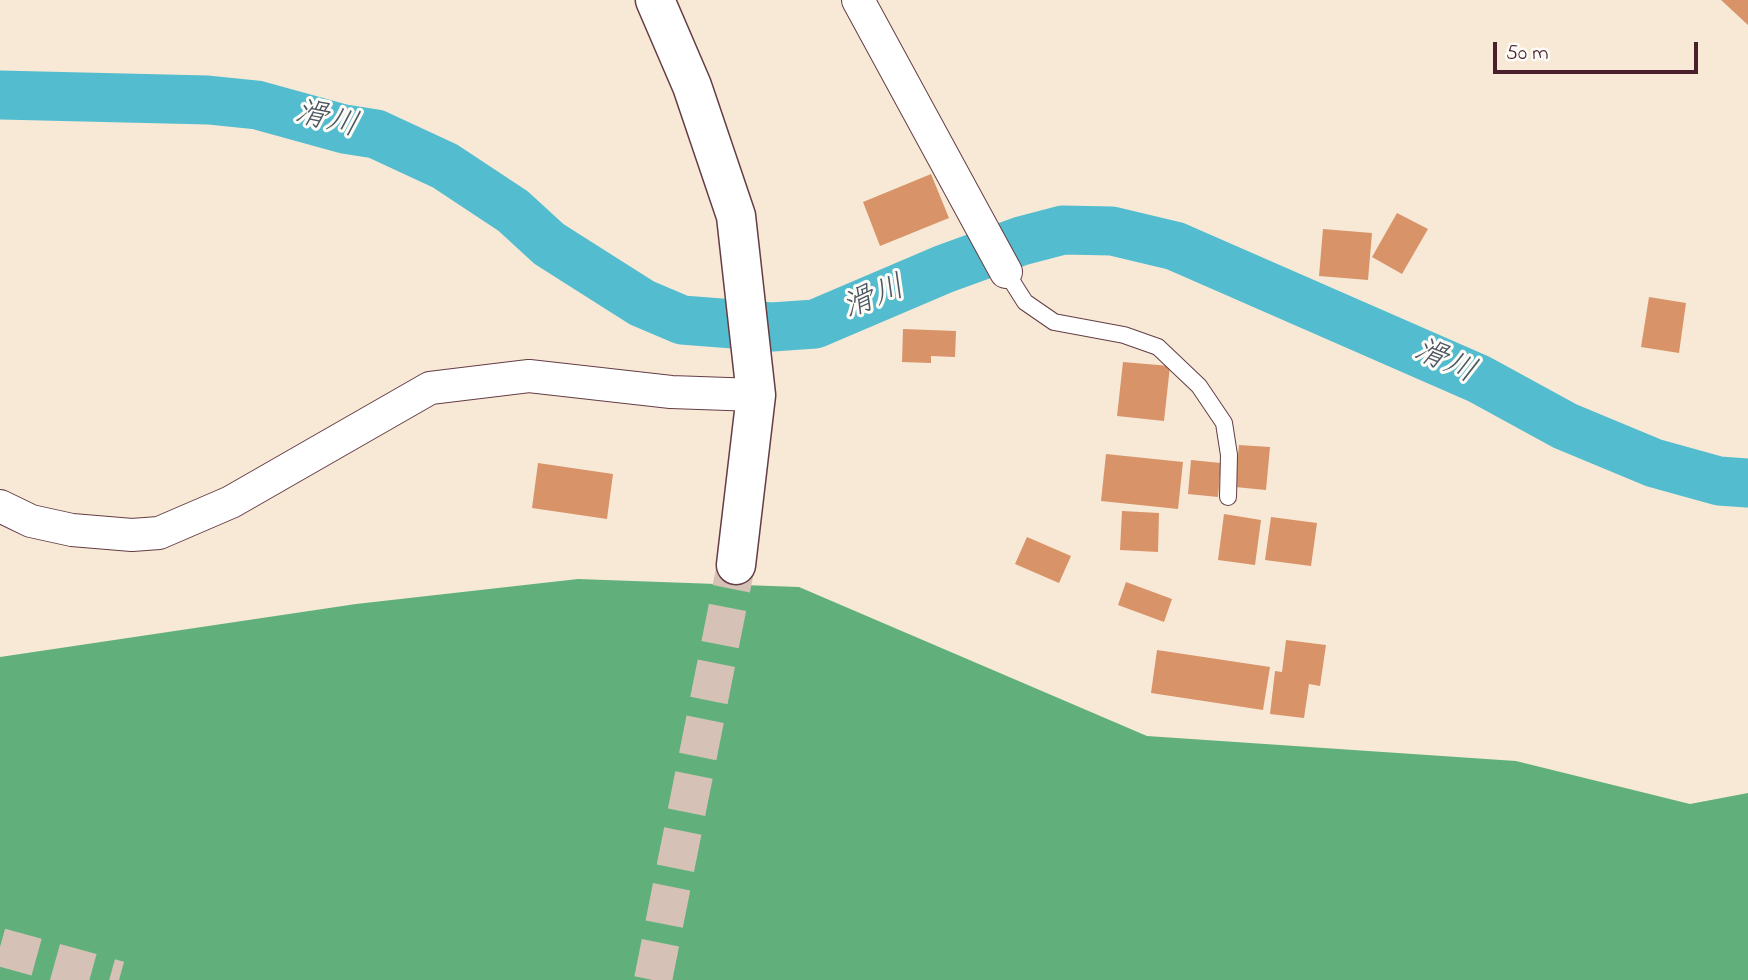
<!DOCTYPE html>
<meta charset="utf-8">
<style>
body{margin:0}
#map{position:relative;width:1748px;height:980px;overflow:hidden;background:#f8e9d7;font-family:"Indie Flower",sans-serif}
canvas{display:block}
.scale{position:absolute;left:1493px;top:42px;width:205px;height:32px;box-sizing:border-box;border:4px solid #4a1f2b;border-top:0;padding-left:9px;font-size:21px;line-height:24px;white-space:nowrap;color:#4a1f2b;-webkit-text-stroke:5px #fdfcf7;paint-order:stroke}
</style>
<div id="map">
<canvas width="1748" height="980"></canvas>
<div class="scale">50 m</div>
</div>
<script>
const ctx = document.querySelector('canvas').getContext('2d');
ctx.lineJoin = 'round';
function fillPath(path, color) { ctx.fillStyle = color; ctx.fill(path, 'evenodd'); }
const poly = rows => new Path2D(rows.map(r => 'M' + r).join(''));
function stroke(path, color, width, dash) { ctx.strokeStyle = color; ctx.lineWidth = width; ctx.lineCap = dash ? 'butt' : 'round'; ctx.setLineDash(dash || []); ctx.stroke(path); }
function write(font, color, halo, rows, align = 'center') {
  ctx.font = font + ' "Indie Flower","Klee One",sans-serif'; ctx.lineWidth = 6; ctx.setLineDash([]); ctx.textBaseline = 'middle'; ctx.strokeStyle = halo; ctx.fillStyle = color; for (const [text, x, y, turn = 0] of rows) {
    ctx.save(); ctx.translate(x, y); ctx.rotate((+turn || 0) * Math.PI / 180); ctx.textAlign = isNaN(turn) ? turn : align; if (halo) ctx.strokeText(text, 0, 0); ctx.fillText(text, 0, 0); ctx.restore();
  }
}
fillPath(poly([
 [578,579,799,587,1147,736,1516,761,1690,804,1748,793,1748,980,0,980,0,657,356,604]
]), '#61b07b');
stroke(poly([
 [0,95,208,100,257,105,344,129,376,134,445,166,513,211,549,244,642,303,682,320,772,327,815,324,944,269,1021,241,1063,230,1112,231,1175,246,1479,379,1565,426,1654,463,1719,481,1748,483]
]), '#53bdcf', 49);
fillPath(poly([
 [1721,0,1748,0,1748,25],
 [931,174,949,218,880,246,863,202],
 [1397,213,1428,229,1402,274,1372,257],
 [1323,229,1372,233,1368,280,1319,276],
 [1649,297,1686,303,1679,353,1641,347],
 [903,329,956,331,955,357,931,356,931,363,902,362],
 [1123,362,1170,366,1164,421,1117,416],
 [1239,445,1270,447,1266,490,1235,487],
 [1106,454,1183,462,1178,509,1101,501],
 [1191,460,1221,463,1218,497,1188,494],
 [538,463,613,474,607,519,532,508],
 [1122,511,1159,513,1158,552,1120,550],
 [1224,514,1261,520,1255,565,1218,560],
 [1271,517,1317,523,1311,566,1265,560],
 [1027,537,1071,556,1059,583,1015,564],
 [1126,582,1172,599,1164,622,1118,605],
 [1286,640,1326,645,1320,686,1309,684,1304,718,1270,714,1275,671,1282,672],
 [1157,650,1270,667,1263,710,1151,693]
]), '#d89369');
stroke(poly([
 [653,980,736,565]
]), '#d5c1b5', 38, [38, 19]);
stroke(poly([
 [0,947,119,980]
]), '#d5c1b5', 38, [38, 19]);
const service = poly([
 [1006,272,1025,302,1054,322,1124,335,1158,347,1199,386,1224,423,1229,455,1228,497]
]);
const minor = poly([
 [858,0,1006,272],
 [0,506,31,521,72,530,132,535,159,533,231,502,430,388,529,376,671,392,756,395]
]);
const tertiary = poly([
 [655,0,692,86,736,216,756,395,736,565]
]);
stroke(service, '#643d45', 18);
stroke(minor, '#643d45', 34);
stroke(tertiary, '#643d45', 41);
stroke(service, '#fff', 16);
stroke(minor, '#fff', 32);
stroke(tertiary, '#fff', 38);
write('italic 32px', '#4d5664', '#fdfcf7', [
 ["滑川",326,122,14],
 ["滑川",875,300,-22],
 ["滑川",1444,364,24]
]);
</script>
